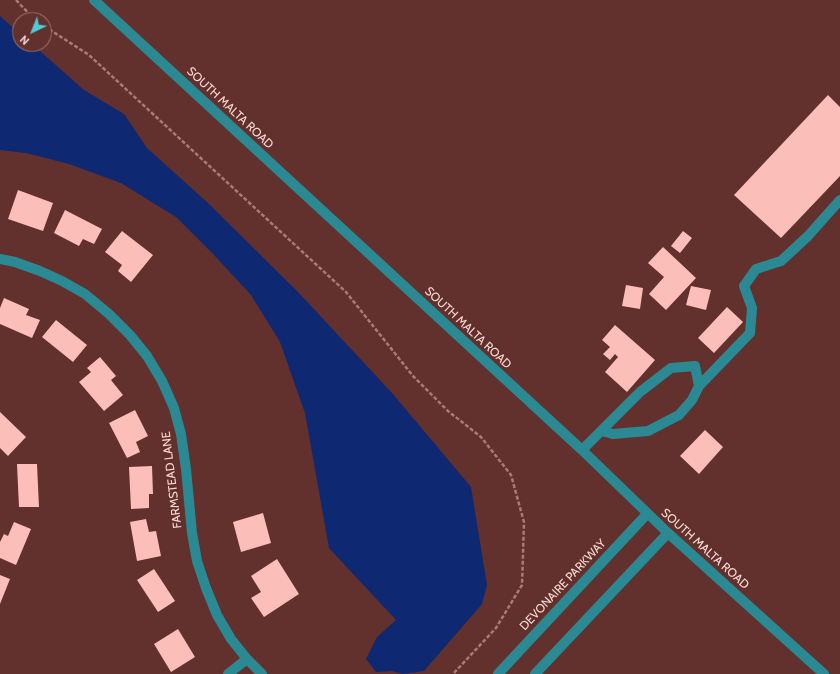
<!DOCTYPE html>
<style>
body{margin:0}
#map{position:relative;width:840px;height:674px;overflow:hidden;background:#62302d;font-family:Cabin,sans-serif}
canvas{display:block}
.north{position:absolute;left:12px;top:12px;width:40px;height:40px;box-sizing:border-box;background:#62302d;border:1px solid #9e7470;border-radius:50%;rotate:223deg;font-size:11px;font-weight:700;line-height:16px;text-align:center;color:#f9d9d5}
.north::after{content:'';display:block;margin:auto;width:14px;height:18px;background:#52cbd8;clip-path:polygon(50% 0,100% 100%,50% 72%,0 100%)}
</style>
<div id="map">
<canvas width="840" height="674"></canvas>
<div class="north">N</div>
</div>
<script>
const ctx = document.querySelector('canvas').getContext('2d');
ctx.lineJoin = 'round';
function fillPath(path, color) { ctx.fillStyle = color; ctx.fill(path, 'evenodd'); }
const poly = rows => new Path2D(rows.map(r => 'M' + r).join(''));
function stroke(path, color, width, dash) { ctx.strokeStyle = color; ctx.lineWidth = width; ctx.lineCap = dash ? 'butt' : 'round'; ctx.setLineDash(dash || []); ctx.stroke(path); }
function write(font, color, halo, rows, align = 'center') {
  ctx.font = font + ' Cabin,sans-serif'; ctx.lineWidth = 4; ctx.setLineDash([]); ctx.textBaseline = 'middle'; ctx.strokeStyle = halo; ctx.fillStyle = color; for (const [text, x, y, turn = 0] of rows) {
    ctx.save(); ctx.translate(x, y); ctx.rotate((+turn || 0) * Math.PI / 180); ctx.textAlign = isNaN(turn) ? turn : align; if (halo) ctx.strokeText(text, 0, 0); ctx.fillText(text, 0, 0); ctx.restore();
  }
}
fillPath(poly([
 [0,16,20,34,20,44,32,44,84,90,124,114,147,148,208,203,299,293,392,393,471,487,487,585,482,604,424,671,403,674,392,671,376,672,366,659,377,637,396,620,329,548,305,413,280,342,251,295,214,255,176,217,121,183,69,164,26,153,0,150]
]), '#0e2872');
fillPath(poly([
 [828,95,840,107,840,176,781,238,734,195],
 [18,190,53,203,43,231,8,219],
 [65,210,102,229,94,244,83,239,79,246,54,233],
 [122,231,153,255,131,282,118,271,122,265,105,252],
 [683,231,692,238,680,253,671,246],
 [663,247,696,278,666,310,649,294,664,277,648,263],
 [626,285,643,288,640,309,622,306],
 [691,286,711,290,706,310,686,305],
 [4,298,29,309,26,315,40,320,32,338,0,324,0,308],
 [727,307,743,322,714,353,698,338],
 [56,320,87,345,73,362,42,337],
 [615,325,655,360,627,392,605,372,618,357,615,354,610,360,603,354,610,347,602,340],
 [100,357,116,376,111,380,123,395,104,411,79,382,91,372,87,368],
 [135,410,148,436,136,442,140,452,127,458,109,423],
 [0,412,26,437,8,456,0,448],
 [705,430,723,447,699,474,680,456],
 [17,464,37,464,39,507,19,507],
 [152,466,153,494,149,494,149,508,131,509,129,467],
 [263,513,271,543,241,552,233,522],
 [146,519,149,532,156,531,161,556,137,561,130,522],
 [14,522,31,529,16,565,0,558,0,542,4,534,8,536],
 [277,559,299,594,264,617,251,598,261,592,251,576],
 [154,569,175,601,158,612,137,580],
 [0,575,10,579,0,604],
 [178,629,195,657,171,672,154,644]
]), '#fbbeb8');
stroke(poly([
 [16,0,35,20],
 [44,26,89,55,346,292,413,376,448,411,481,437,511,475,524,522,522,585,496,628,453,674]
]), '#a67c78', 2.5, [4, 2]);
stroke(poly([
 [94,0,582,450,668,533,824,674],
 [0,259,15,262,40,271,62,281,85,294,109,314,130,335,147,356,162,381,174,408,181,434,186,469,192,533,197,561,206,588,217,615,231,639,247,659,262,674],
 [699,386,750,333,752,308,744,286,756,269,781,261,808,236,840,200],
 [582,450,640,392,671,368,695,366,699,386,692,400,679,415,648,431,613,434,602,431],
 [228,674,247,659],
 [498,674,647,514],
 [535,674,668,533]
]), '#2b8993', 10);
write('12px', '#f9d9d5', '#62302d', [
 ["SOUTH MALTA ROAD",230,108,43],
 ["SOUTH MALTA ROAD",468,328,43],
 ["FARMSTEAD LANE",172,480,-97],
 ["SOUTH MALTA ROAD",705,549,42],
 ["DEVONAIRE PARKWAY",563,585,-47]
]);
</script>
